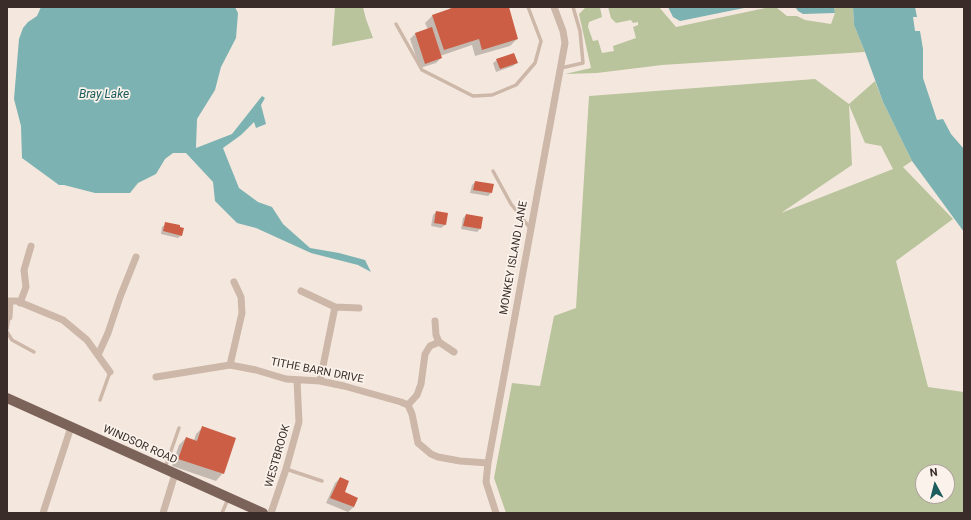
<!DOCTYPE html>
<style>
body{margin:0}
#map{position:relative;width:971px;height:520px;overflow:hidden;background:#f4e8de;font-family:Roboto,sans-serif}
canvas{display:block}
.frame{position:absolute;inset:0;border:8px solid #3a2d29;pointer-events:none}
.north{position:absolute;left:915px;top:464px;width:40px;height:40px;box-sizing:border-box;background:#fbf3eb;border:1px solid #aea49d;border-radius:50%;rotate:353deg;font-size:11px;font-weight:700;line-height:16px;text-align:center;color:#3a2d29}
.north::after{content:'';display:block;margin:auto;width:14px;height:18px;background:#1c5d5d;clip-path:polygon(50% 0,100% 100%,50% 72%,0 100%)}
</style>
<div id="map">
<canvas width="971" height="520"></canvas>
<div class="frame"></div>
<div class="north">N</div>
</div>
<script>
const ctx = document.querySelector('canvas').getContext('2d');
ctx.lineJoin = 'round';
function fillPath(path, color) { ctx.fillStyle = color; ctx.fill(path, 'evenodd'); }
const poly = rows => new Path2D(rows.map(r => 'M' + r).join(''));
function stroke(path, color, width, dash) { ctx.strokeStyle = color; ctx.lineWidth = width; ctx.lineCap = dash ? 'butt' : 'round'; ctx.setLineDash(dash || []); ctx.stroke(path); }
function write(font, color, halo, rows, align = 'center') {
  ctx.font = font + ' Roboto,sans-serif'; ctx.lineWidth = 3.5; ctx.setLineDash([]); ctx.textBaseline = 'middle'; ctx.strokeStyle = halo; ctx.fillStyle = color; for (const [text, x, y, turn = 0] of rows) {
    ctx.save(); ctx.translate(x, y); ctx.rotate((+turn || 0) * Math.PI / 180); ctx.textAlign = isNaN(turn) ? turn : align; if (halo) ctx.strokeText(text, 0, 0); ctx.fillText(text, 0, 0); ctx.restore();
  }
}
fillPath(poly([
 [335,7,363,7,366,19,373,38,332,46],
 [597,7,600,7,602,17,589,22,588,27,593,41,598,40,602,53,614,51,613,46,636,38,633,27,638,25,638,22,633,23,631,20,616,23,611,18,608,7,659,7,676,27,770,7,776,7,787,16,797,16,805,20,831,24,835,13,834,7,853,7,854,25,865,52,662,65,597,73,565,74,591,68,579,14,585,8],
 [815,79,849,104,875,81,883,102,912,161,903,167,953,219,896,261,928,387,964,392,964,513,506,513,494,478,512,383,540,386,554,316,576,308,589,96],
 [849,105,865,143,881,146,893,169,781,213,852,165],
 [923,472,947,472,947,496,923,496]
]), '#b9c49d');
fillPath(poly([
 [41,7,235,7,238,13,236,38,221,67,215,90,197,119,196,148,232,134,262,96,265,98,261,105,266,124,256,128,254,122,241,135,223,148,239,188,258,202,272,207,283,224,310,248,339,253,365,260,371,272,358,265,311,253,256,228,237,223,215,201,213,182,186,153,173,153,165,159,156,174,138,183,130,193,95,193,64,185,59,185,22,158,21,126,14,99,19,39,23,28,28,22,37,16],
 [668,7,749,7,680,21,673,17],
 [795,7,834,7,835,13,803,14,798,11],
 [853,7,915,7,917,17,913,17,915,31,920,31,923,49,923,78,937,120,943,119,951,134,964,149,964,232,912,161,883,102,865,52,854,25]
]), '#7cb2b2');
fillPath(poly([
 [449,7,508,7,517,39,510,46,475,56,472,45,440,56,441,58,436,63,420,68,410,39,416,33,428,30,425,23,432,16,450,10],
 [497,60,517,63,513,66,496,72,493,63],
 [475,182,491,193,488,196,470,193,472,185],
 [436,212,445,225,441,228,431,226,433,215],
 [466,215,480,229,477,232,461,229,463,218],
 [166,224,182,235,178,238,161,234,162,227],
 [203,427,223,473,216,481,172,466,179,445,186,438,194,440,196,434],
 [340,478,343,492,354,507,348,512,326,503,335,483]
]), '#0003');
fillPath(poly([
 [455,7,509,7,518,39,482,50,479,39,444,50,432,15],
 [432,27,442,58,425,64,415,33],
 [514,53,518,63,500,69,496,59],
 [475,181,494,184,492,193,473,190],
 [436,211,448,213,446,225,434,223],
 [466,214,483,217,481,229,463,226],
 [165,222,180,225,180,227,184,228,182,236,163,231],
 [202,426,236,438,224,474,178,459,186,437,197,441],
 [340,477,349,481,345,492,358,498,354,507,330,498]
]), '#cb5e45');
stroke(poly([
 [396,24,422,70,473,96,492,95,516,85,535,63,541,41,528,7],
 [561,68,583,63,580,31,573,7],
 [493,171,511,204,530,228],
 [7,329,9,317],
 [7,332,12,340,34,352],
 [100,400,110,372],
 [165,468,179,428],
 [286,469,322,481],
 [222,513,228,499]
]), '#cdb7a9', 3.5);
stroke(poly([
 [301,291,335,307,359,308],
 [7,301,17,301,63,320,87,340,110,372],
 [20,303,26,287,24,270,31,246],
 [9,317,10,301],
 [435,321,436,335,439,342,454,352],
 [98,355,108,333,120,297,136,257],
 [230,365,242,313,241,297,234,282],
 [156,377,230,365,256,370,286,379,320,381,344,386,401,402,408,405,412,414,418,443,431,454,438,457,460,461,488,463],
 [320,381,335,307],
 [408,405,417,395,421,384,425,354,430,346,439,342],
 [43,513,71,427],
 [163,513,175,474],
 [271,513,286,469,299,422,297,380],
 [496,513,486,482,488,463,565,43,563,31,554,7]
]), '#cdb7a9', 7);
stroke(poly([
 [7,398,263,513]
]), '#7c635a', 10);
write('11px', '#3a2d29', '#fbf3eb', [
 ["MONKEY ISLAND LANE",514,258,-80],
 ["TITHE BARN DRIVE",317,371,11],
 ["WINDSOR ROAD",140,445,24],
 ["WESTBROOK",278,456,-74]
]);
write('italic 12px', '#1c5d5d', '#fbf3eb', [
 ["Bray Lake",104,95]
]);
</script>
